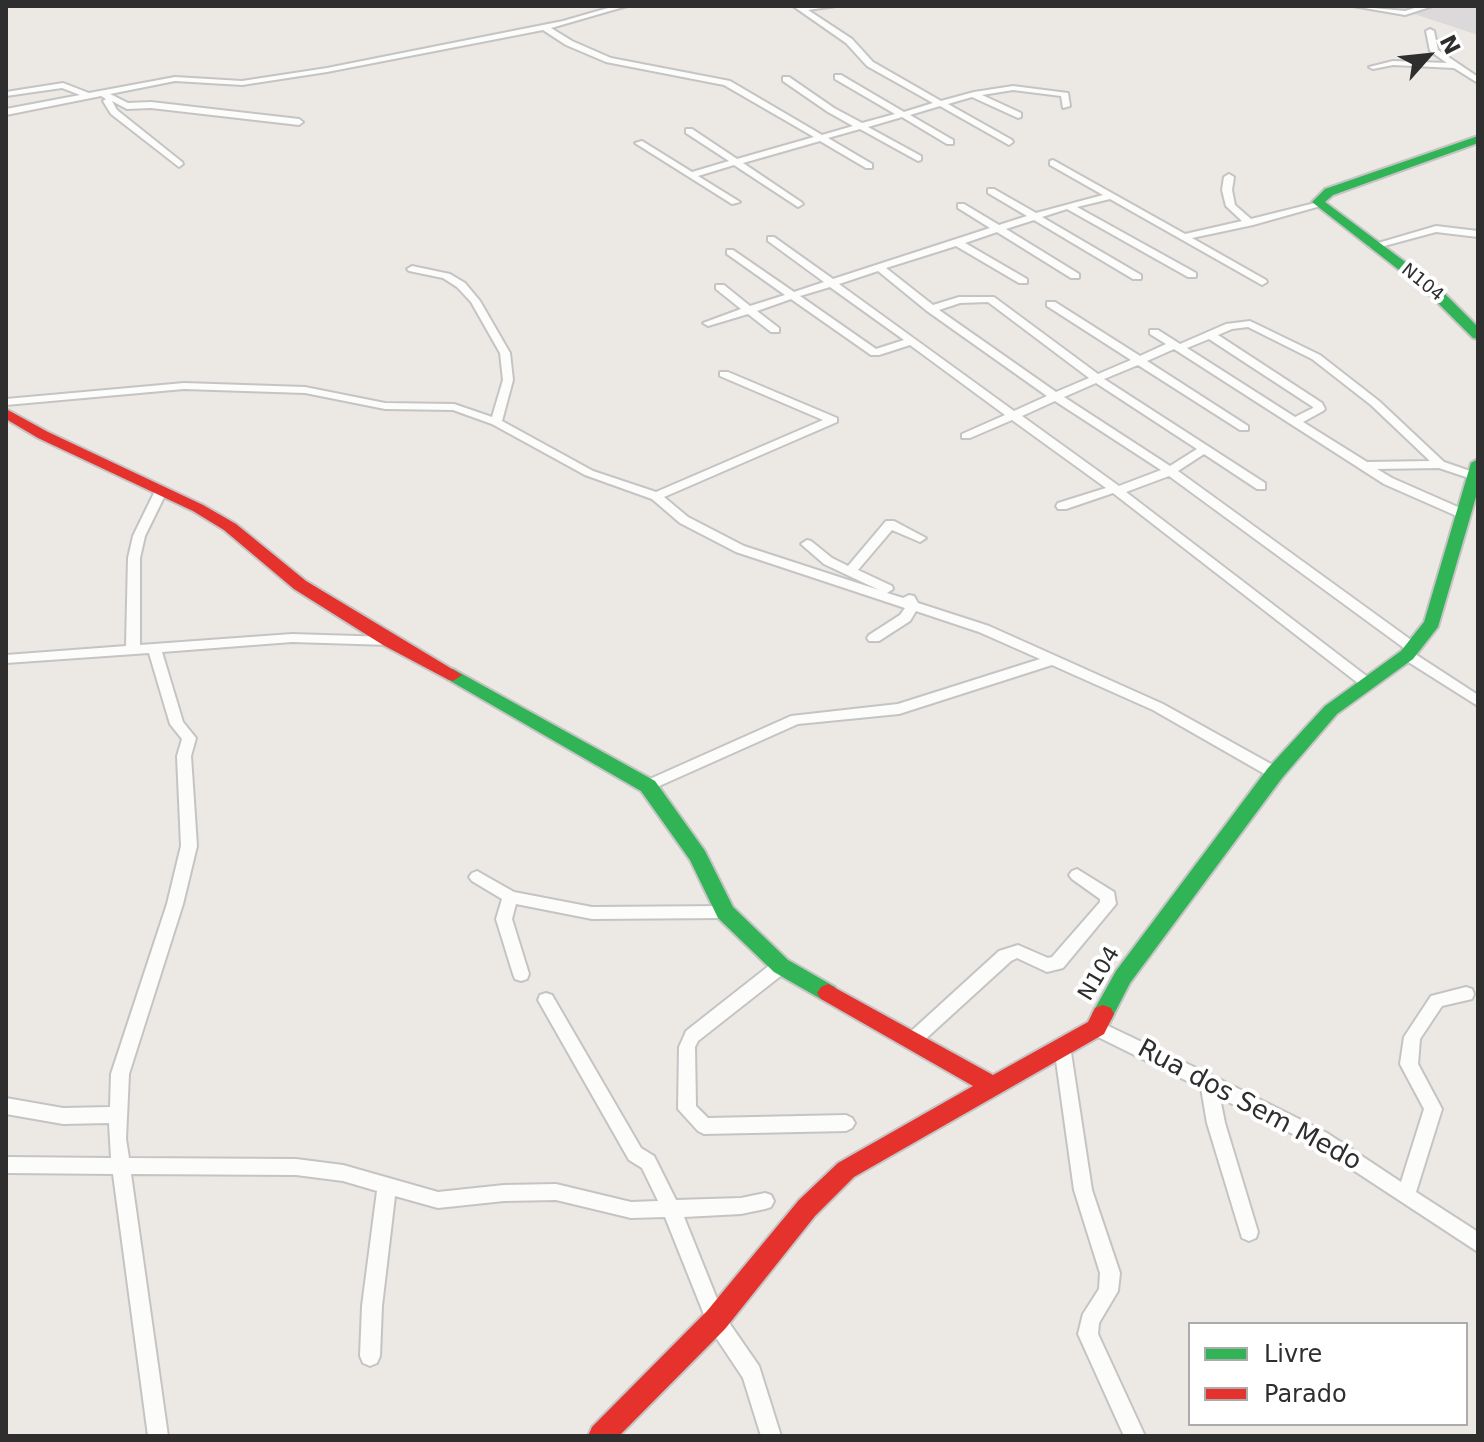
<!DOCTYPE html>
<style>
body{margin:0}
#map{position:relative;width:1484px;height:1442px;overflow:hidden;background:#ece8e4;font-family:"DejaVu Sans",sans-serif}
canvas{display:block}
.frame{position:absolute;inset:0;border:8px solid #2e2e2e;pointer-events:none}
.legend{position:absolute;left:1188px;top:1322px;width:280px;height:104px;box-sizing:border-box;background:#fff;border:2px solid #ababab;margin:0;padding:10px 14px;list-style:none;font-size:24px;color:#2e2e2e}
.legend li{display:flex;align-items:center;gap:16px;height:40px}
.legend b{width:40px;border:2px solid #ababab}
.north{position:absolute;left:1388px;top:16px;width:80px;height:80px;-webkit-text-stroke:6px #fff;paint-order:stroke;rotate:63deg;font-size:22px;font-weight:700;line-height:32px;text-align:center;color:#2e2e2e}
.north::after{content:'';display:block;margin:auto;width:28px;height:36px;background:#2e2e2e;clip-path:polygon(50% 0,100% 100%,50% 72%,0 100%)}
</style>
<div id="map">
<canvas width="1484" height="1442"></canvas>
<div class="frame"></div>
<ul class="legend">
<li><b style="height:10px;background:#30b455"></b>Livre</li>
<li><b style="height:10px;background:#e5322d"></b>Parado</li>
</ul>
<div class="north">N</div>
</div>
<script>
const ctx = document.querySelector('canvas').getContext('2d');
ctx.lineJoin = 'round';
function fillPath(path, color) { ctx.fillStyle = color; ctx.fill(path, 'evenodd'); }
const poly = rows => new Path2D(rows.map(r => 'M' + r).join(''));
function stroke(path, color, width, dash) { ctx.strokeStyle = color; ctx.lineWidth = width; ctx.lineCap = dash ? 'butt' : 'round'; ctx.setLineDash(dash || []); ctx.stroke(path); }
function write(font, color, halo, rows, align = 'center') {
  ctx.font = font + ' "DejaVu Sans",sans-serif'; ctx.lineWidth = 8; ctx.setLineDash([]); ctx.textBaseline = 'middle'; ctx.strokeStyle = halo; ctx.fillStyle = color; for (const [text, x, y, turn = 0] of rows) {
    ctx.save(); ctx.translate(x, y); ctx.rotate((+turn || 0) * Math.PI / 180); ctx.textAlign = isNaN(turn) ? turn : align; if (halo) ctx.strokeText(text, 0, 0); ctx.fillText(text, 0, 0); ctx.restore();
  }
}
fillPath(poly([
 [1390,6,1478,6,1478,35]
]), '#dcd9db');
const street = poly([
 [615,6,627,6,551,28,572,41,611,58,730,81,822,135,853,126,828,112,783,81,783,77,789,77,834,108,862,123,895,114,835,79,835,75,841,75,904,112,933,103,867,66,846,43,793,6,836,6,808,10,852,39,873,62,941,101,974,92,1013,86,1068,93,1070,106,1063,108,1061,96,1013,90,982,95,1021,113,1021,117,1018,118,972,97,948,104,1012,140,1013,142,1009,145,940,106,910,115,953,140,953,144,947,144,902,117,868,127,921,156,921,160,918,161,860,129,828,138,872,164,872,168,866,168,820,141,743,163,801,202,803,204,798,207,734,165,698,176,740,202,732,204,635,143,642,141,692,172,729,161,686,133,686,129,692,129,737,159,814,137,724,85,606,62,566,45,543,30,327,72,242,85,175,81,110,94,128,103,151,102,299,119,303,122,299,125,151,108,127,109,112,101,117,110,182,162,183,164,179,167,111,114,103,101,106,99,101,96,6,115,6,109,80,95,62,88,6,96,6,92,63,83,89,93,175,77,242,81,327,68,563,21,615,6],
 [1353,6,1405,11,1421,6,1433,6,1405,15,1353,6],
 [1430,29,1434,31,1438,50,1478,77,1478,83,1454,68,1393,65,1373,69,1369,67,1393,61,1447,63,1430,51,1426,31,1430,29],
 [1053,160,1185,234,1242,221,1226,206,1222,190,1224,177,1229,174,1234,177,1232,190,1235,205,1251,219,1319,202,1324,205,1253,225,1192,238,1266,280,1267,282,1262,285,1110,199,1077,207,1196,273,1196,277,1188,277,1067,209,1042,217,1141,275,1141,279,1133,279,1034,220,1006,229,1079,274,1079,278,1071,278,997,232,965,243,1027,279,1027,283,1019,283,956,246,886,268,933,305,959,297,994,297,1098,374,1131,360,1047,306,1047,302,1055,302,1140,356,1166,344,1150,334,1150,330,1158,330,1180,344,1226,324,1250,321,1320,355,1379,401,1444,462,1476,473,1478,475,1472,479,1439,468,1377,469,1392,478,1467,511,1469,514,1467,517,1459,517,1384,484,1174,349,1147,361,1248,426,1248,430,1240,430,1138,365,1104,379,1265,483,1265,489,1257,489,1204,454,1178,471,1418,645,1420,648,1418,651,1412,652,1478,695,1478,706,1402,658,1400,655,1402,652,1408,651,1169,476,1126,492,1373,681,1375,684,1373,687,1363,687,1113,493,1066,509,1058,509,1056,506,1058,503,1106,488,1012,420,970,438,962,438,962,434,1005,415,910,345,879,355,871,355,791,299,757,311,779,328,779,332,771,332,748,314,708,326,703,323,741,309,716,289,716,285,724,285,750,306,785,295,727,254,727,250,733,250,794,292,824,282,768,241,768,237,774,237,833,279,990,228,958,208,958,204,964,204,999,225,1027,216,988,193,988,189,994,189,1036,213,1103,195,1050,165,1050,161,1053,160],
 [878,271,927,311,1047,396,1014,411,839,284,878,271],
 [830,287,904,340,876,349,800,296,830,287],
 [988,302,1089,378,1056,392,939,310,960,303,988,302],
 [1248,327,1312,359,1371,405,1430,461,1367,462,1303,422,1323,411,1325,409,1322,403,1218,335,1232,329,1248,327],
 [1209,339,1313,407,1313,408,1295,417,1187,348,1209,339],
 [1096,383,1197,449,1170,466,1064,397,1096,383],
 [1055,401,1161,470,1119,486,1022,416,1055,401],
 [1436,226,1478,231,1478,237,1436,232,1373,249,1368,246,1436,226],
 [412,266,450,274,465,283,480,301,510,353,513,380,502,421,593,471,656,492,823,420,720,376,720,372,728,372,837,418,837,422,664,497,688,517,744,546,879,590,824,564,801,544,807,540,811,541,832,558,848,566,886,521,894,521,926,538,920,542,892,530,858,570,892,586,893,589,887,593,903,598,909,595,914,596,918,603,989,626,1163,704,1280,769,1282,773,1280,777,1270,777,1153,710,1052,665,899,714,798,724,648,791,643,790,641,786,643,782,791,716,898,704,1040,659,979,632,916,611,910,621,879,641,869,641,867,638,869,635,900,615,905,608,736,552,680,523,652,499,585,475,492,424,453,410,385,409,305,393,184,389,6,405,6,399,184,383,305,387,385,403,454,404,492,417,503,380,500,353,471,302,457,287,443,278,409,271,407,269,412,266],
 [161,487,167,491,145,536,140,558,140,645,292,634,389,637,396,641,389,645,292,642,162,652,183,722,196,738,191,756,197,846,183,904,129,1074,126,1139,129,1158,296,1159,343,1165,438,1192,504,1185,556,1184,631,1202,658,1201,642,1168,629,1160,538,1000,540,995,546,993,552,995,641,1148,654,1156,676,1200,741,1198,765,1193,771,1195,774,1201,771,1207,765,1209,741,1214,684,1217,723,1314,759,1366,781,1436,761,1436,743,1378,709,1327,665,1217,631,1218,556,1200,504,1201,438,1208,395,1196,382,1306,380,1356,377,1363,370,1366,363,1363,360,1356,362,1306,377,1191,343,1181,296,1175,131,1174,168,1436,148,1436,113,1174,6,1173,6,1157,111,1158,109,1123,63,1124,6,1114,6,1098,63,1108,110,1107,111,1074,167,904,181,846,177,756,182,739,170,724,149,653,6,663,6,655,126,646,128,558,133,536,155,491,161,487],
 [1077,869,1114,892,1116,904,1063,968,1047,972,1017,958,1011,961,920,1044,914,1046,908,1044,906,1039,908,1034,999,951,1018,945,1048,958,1052,957,1100,902,1100,899,1072,879,1069,875,1072,871,1077,869],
 [477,871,514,892,592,907,725,906,731,908,733,912,731,916,725,918,592,919,516,904,512,919,529,974,527,979,521,981,515,979,513,974,496,919,502,899,472,881,469,877,472,873,477,871],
 [781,959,787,961,789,966,787,971,698,1041,695,1047,696,1106,708,1118,846,1115,852,1118,855,1123,852,1128,846,1131,704,1134,698,1131,678,1109,679,1047,684,1036,686,1031,775,961,781,959],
 [1466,987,1472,989,1474,994,1472,999,1442,1006,1420,1039,1418,1064,1442,1109,1416,1192,1478,1232,1478,1252,1315,1145,1220,1098,1225,1123,1258,1232,1256,1238,1249,1241,1242,1238,1207,1123,1201,1088,1090,1033,1088,1028,1090,1023,1096,1021,1102,1023,1215,1077,1327,1133,1401,1182,1424,1109,1400,1064,1404,1037,1431,996,1466,987],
 [1062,1039,1068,1041,1070,1046,1092,1190,1120,1273,1118,1291,1099,1323,1098,1334,1145,1436,1124,1436,1078,1334,1083,1314,1099,1289,1100,1273,1074,1190,1054,1046,1056,1041,1062,1039]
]);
const fast = poly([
 [1478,136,1478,143,1333,195,1325,202,1436,285,1478,327,1478,339,1473,338,1426,291,1312,202,1325,189,1478,136],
 [1478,459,1478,490,1438,627,1413,659,1337,714,1282,778,1130,983,1111,1020,1103,1023,1095,1020,1092,1014,1116,971,1268,768,1325,706,1401,651,1424,622,1471,463,1478,459],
 [453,669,655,781,705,851,733,907,788,960,835,987,839,993,835,999,828,1002,821,999,774,972,718,918,690,860,641,791,447,679,444,675,447,671,453,669]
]);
const jam = poly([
 [6,409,48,432,203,505,236,524,306,581,462,675,453,681,447,679,383,645,294,589,224,530,193,511,38,438,6,419,6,409],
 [828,984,993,1075,1088,1022,1095,1008,1103,1005,1111,1008,1114,1014,1104,1034,854,1177,815,1216,725,1329,619,1436,588,1436,592,1427,707,1311,799,1200,838,1163,973,1086,821,999,817,993,821,987,828,984]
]);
stroke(street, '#c5c4c5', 4);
stroke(fast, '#c5c4c5', 4);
stroke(jam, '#c5c4c5', 4);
fillPath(street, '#fcfcfb');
fillPath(fast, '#30b455');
fillPath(jam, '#e5322d');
write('18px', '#2e2e2e', '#fff', [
 ["N104",1422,283,39]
]);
write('22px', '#2e2e2e', '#fff', [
 ["N104",1100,974,-59]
]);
write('26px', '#2e2e2e', '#fff', [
 ["Rua dos Sem Medo",1249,1106,28]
]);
</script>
